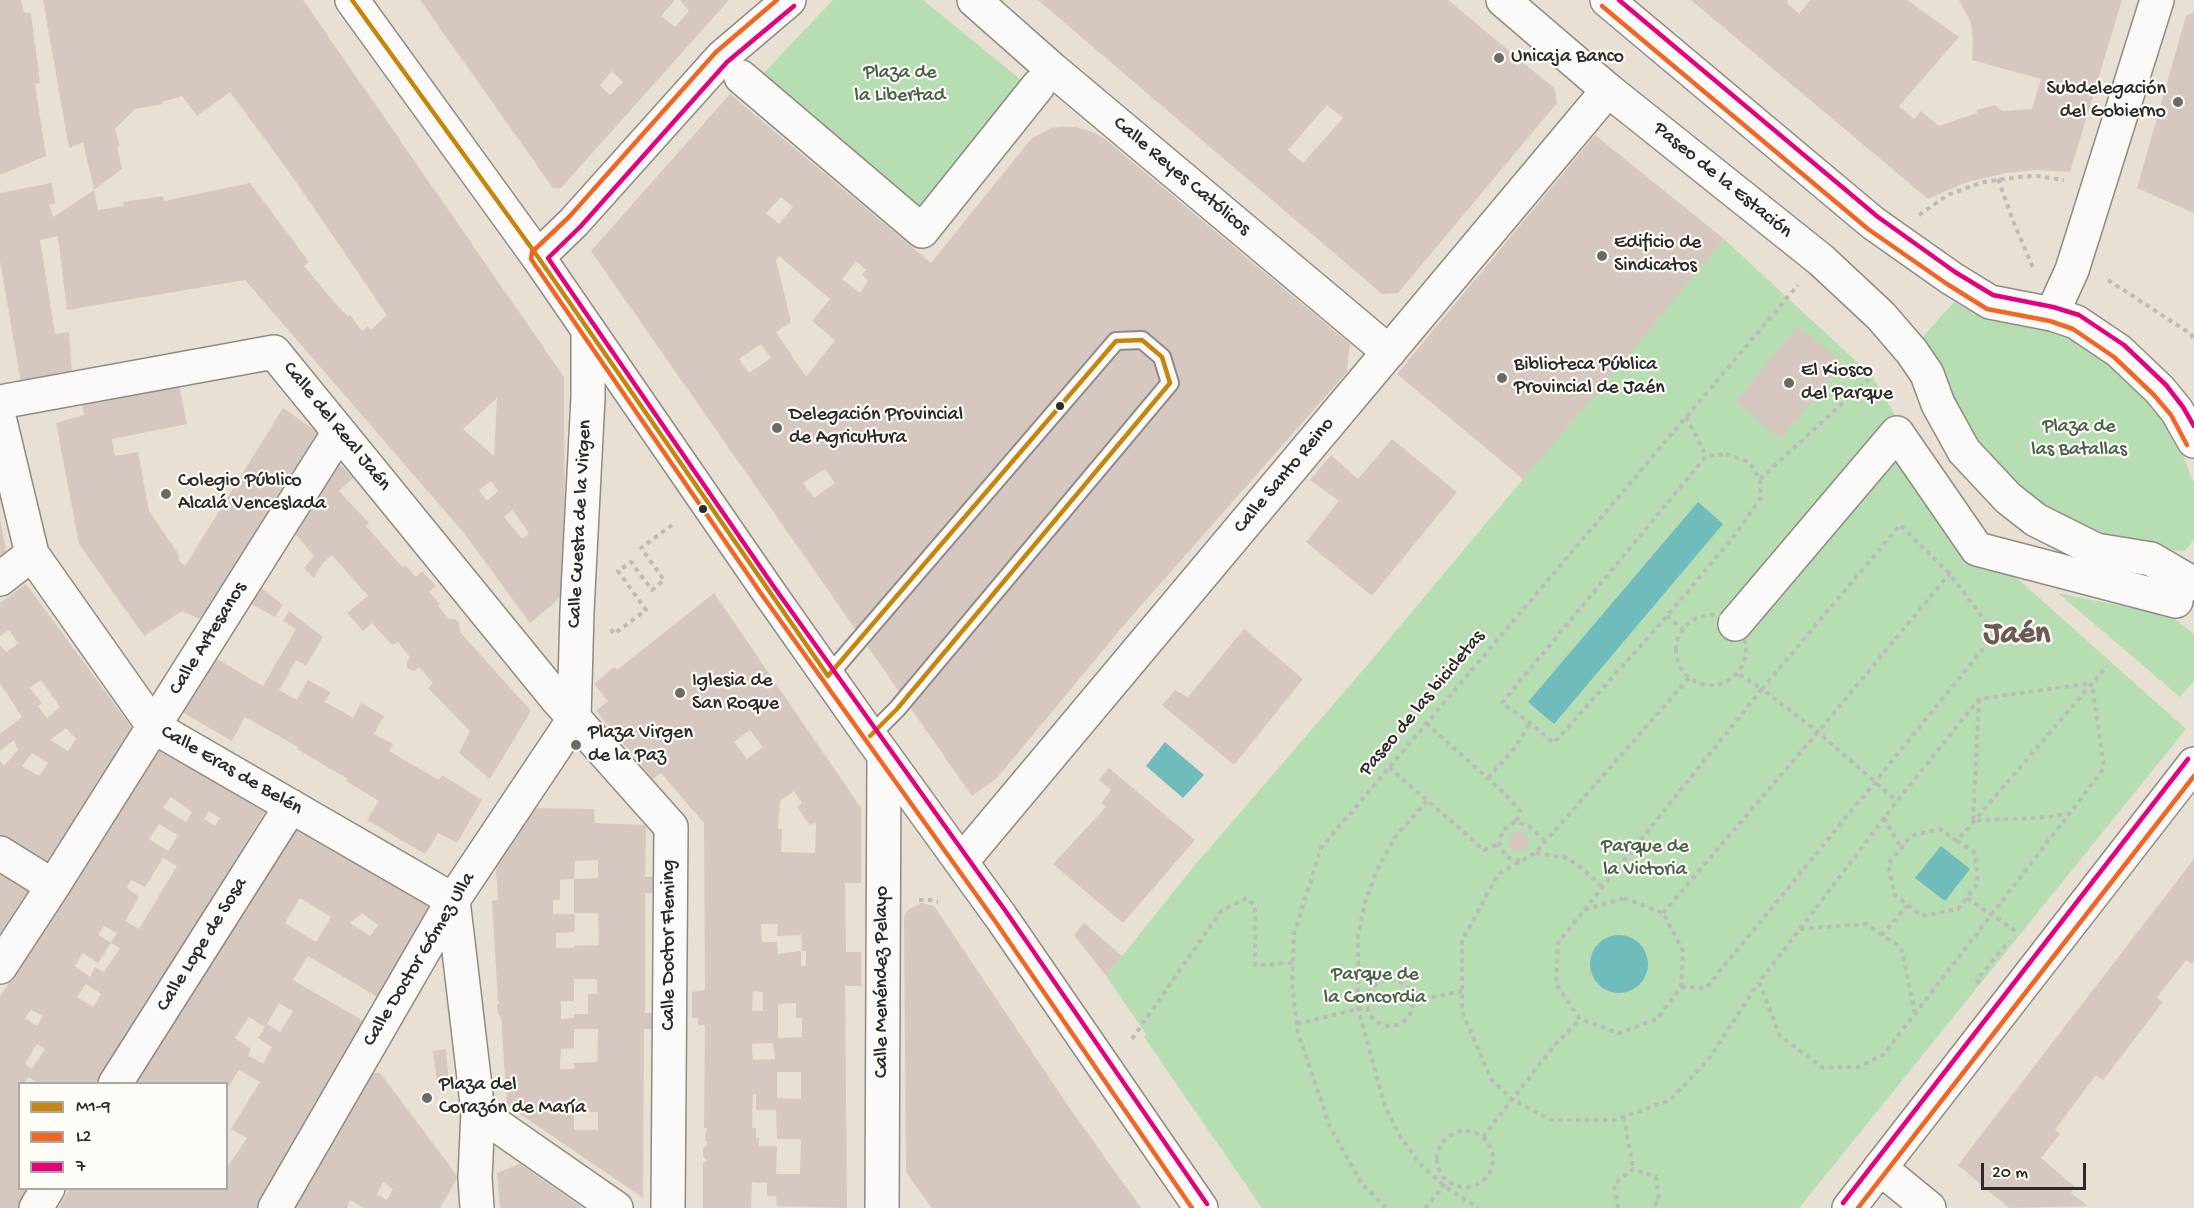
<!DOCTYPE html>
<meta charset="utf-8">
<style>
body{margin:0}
#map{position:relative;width:2194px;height:1208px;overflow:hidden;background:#e8e0d2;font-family:"Gochi Hand",sans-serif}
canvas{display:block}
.legend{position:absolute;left:18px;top:1082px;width:210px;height:108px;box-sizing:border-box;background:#fdfcf7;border:2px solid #a9a8a5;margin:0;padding:8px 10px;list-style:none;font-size:18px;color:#2b2b2b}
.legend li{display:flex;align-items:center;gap:12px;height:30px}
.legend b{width:30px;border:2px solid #a9a8a5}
.scale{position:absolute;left:1981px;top:1163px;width:105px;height:27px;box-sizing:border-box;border:3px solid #2b2b2b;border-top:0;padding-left:8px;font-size:18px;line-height:21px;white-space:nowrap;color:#2b2b2b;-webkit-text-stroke:4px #fdfcf7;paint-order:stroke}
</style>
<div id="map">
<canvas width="2194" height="1208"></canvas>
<ul class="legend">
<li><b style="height:8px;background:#c4870b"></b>M1-9</li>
<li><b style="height:8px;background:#f26522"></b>L2</li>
<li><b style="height:8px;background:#e5007d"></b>7</li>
</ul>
<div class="scale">20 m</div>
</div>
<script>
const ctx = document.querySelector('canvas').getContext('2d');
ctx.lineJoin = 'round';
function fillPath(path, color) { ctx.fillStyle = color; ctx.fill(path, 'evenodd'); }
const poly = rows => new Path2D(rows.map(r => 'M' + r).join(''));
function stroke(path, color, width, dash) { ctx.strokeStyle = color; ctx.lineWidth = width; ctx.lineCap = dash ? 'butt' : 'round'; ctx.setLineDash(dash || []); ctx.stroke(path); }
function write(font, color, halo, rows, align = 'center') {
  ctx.font = font + ' "Gochi Hand",sans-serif'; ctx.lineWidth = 4.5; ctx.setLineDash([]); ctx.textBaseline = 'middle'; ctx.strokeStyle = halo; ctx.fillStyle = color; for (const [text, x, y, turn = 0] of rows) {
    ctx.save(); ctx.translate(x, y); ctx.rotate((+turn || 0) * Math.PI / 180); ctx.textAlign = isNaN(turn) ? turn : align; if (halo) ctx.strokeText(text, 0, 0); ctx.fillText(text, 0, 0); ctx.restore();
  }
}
fillPath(poly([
 [833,0,923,0,1021,80,919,206,760,77],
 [1724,239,1872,376,1963,530,2186,729,1799,1208,1262,1208,1144,1037,1146,1034,1106,976,1195,865,1369,663],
 [1954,302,1970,310,2049,327,2071,336,2122,376,2143,395,2160,415,2179,445,2194,484,2194,540,2185,551,2160,550,2097,534,2046,511,2023,492,1981,449,1921,339],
 [2058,593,2171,616,2194,634,2194,681,2180,697]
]), '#b7ddb2');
fillPath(poly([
 [1698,502,1723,524,1554,724,1528,702],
 [1165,742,1204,775,1183,798,1146,766],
 [1941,846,1970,869,1945,901,1915,878],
 '1590 964a29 29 0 1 1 58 0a29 29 0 1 1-58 0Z'
]), '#70bcbd');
fillPath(poly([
 [0,0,21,0,23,12,31,13,40,83,35,84,46,156,0,175],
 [43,0,303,0,564,377,565,584,560,597,553,604,530,623,463,532,245,280,67,310,58,236,40,240,55,334,69,332,72,376,21,383,0,261,0,193,52,183,55,204,49,204,53,217,94,190,98,210,123,206,123,202,163,196,164,201,250,183,309,262,304,266,334,302,348,317,350,315,362,331,368,326,371,330,387,315,285,166,230,92,197,116,182,96,162,102,163,104,135,109,115,129,120,146,117,147,122,169,94,190,83,142,69,148],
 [497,398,494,456,463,429],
 [491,481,498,491,487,501,479,490],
 [512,510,529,533,522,539,504,517],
 [420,0,675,0,661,16,675,27,689,11,680,0,729,0,561,188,553,188],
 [612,71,623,82,610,95,600,85],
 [1038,0,1448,0,1555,89,1557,103,1398,293,1382,294],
 [1327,105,1343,118,1303,163,1288,150],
 [1691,0,1787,0,1788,4,1799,14,1810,0,1907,0,1959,37,1899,106,1914,119,1921,111,1939,126,1977,113,1977,110,1995,105,2002,111,2032,109,2041,79,1972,60,1973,40,1971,22,1959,0,2122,0,2070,172,2034,170,2006,173,1967,182,1928,199],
 [2194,12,2194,213,2137,188,2186,16],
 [730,94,931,263,1031,139,1051,128,1061,127,1076,127,1093,132,1106,140,1350,344,1347,372,1124,625,997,778,972,796,591,251],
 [781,197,793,207,779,224,766,213],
 [779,256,830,299,812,321,835,340,806,377,776,332,791,322,776,260],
 [856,261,866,270,862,275,868,280,860,293,842,279],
 [761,344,771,358,749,373,739,359],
 [825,469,835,483,814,498,803,483],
 [1595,135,1724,239,1607,381,1523,479,1397,374],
 [1798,326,1843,363,1781,439,1735,402],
 [179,384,187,424,112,439,115,456,138,452,149,511,180,556,178,559,185,566,283,408,319,433,204,621,182,611,144,636,79,544,56,423,84,415,82,402],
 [1392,439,1457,492,1372,596,1306,542,1339,501,1310,480,1331,455,1358,479],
 [338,462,353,478,339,491,369,523,366,526,403,568,405,565,416,577,422,571,436,586,429,592,440,604,438,606,449,619,454,619,459,622,460,632,531,711,490,779,459,753,470,731,428,688,433,683,419,667,414,671,407,668,407,661,410,657,398,642,392,645,372,623,363,631,347,613,368,596,332,555,322,564,314,578,304,568,314,556,292,530],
 [0,520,8,558,0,563],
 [26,584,135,732,47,865,0,836,0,761,4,766,18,750,14,740,0,751,0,734,22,717,0,683,0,645,6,652,18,644,9,630,0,636,0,603],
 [41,680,60,707,47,718,38,706,42,703,30,688],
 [66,728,76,739,68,751,50,740],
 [32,753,48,763,39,776,22,766],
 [259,586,283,605,275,617,249,603],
 [714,593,861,808,861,883,845,883,846,952,861,952,861,986,845,986,847,1208,777,1206,776,1196,767,1196,767,1183,752,1182,751,1208,703,1208,703,1162,707,1162,706,1159,703,1157,703,1148,707,1146,707,1141,705,1141,707,1128,704,1128,705,1025,698,1025,698,1018,692,1018,692,992,705,990,704,821,703,822,661,773,653,779,596,711,608,701,594,684,614,667,617,670],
 [750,730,763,747,747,759,734,742],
 [794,791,802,803,797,807,810,825,815,822,816,825,815,853,781,852,782,829,778,829,780,801],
 [761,924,778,924,777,936,801,935,802,951,806,951,806,966,801,966,801,951,778,954,777,942,762,942],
 [753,991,763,992,763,1011,752,1011],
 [796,1003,796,1018,802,1018,802,1037,778,1038,778,1004],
 [773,1043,775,1059,753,1060,752,1044],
 [777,1072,801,1072,801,1099,777,1098],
 [753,1094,756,1094,756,1110,776,1110,777,1139,801,1139,800,1174,776,1174,777,1146,759,1146,759,1138,756,1138,756,1128,752,1128],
 [289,611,323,637,306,666,296,660,279,690,297,700,308,680,330,692,325,702,353,718,361,703,384,716,374,734,393,744,389,751,439,780,442,775,482,800,457,843,438,833,425,854,367,820,379,801,346,781,348,779,297,749,298,747,245,717,232,741,182,712,214,657,263,686,296,629,283,621],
 [1244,629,1303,679,1234,765,1162,705,1175,690,1188,697],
 [157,745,267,808,98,1083,38,1083,28,1077,24,1083,20,1083,20,1188,33,1188,21,1208,0,1208,0,997],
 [171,797,192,812,186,822,163,808],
 [209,811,220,818,215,826,204,819],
 [159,824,178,835,168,851,149,839],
 [163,858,177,866,139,929,125,921,139,897,127,888,131,880,145,887],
 [104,926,117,933,111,943,98,935],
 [111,943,120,948,104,972,95,967,90,977,75,966,83,953,98,963],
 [86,984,101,994,93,1007,77,997],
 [31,1010,43,1016,37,1026,25,1018],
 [37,1044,45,1049,32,1069,25,1064],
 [1109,768,1195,840,1123,923,1053,864,1106,807,1101,803,1111,790,1099,780],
 [530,808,594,809,595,823,646,825,645,877,660,876,659,893,645,893,645,1013,657,1013,657,1029,644,1029,643,1198,507,1105,501,1017,498,1014,497,1005,500,1003,498,1001,492,901,498,900,496,869],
 [598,860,598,878,574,879,574,913,598,913,599,945,574,946,574,948,556,948,556,933,574,932,575,914,553,914,553,900,560,900,560,880,574,879,575,861],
 [574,979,597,979,597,994,588,994,588,1014,574,1014,574,1018,561,1019,561,1001,574,1001],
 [574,1029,598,1029,597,1062,574,1063,574,1069,560,1069,561,1049,574,1048],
 [574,1112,598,1112,598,1130,574,1130],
 [295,824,426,900,430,916,381,999,308,956,304,962,293,980,367,1023,258,1208,58,1208,70,1188,226,1188,226,1169,247,1138,231,1129,260,1082,239,1070,226,1091,226,1083,134,1083],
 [300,898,331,917,316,942,285,923],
 [362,913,378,925,370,936,350,923],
 [279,1003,293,1011,280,1032,267,1024],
 [249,1017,265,1027,258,1038,272,1047,263,1064,248,1055,251,1049,235,1038],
 '1509 841a10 10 0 1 1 20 0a10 10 0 1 1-20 0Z',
 [2194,859,2194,961,2192,964,2186,960,2172,978,2157,997,2163,1002,2103,1080,2096,1075,2055,1130,2060,1134,2041,1158,2075,1187,2071,1193,2088,1206,2009,1208,1958,1165],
 [0,870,32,891,0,944],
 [921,903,934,906,1071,1110,1141,1208,932,1208,906,1172,904,917,908,910],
 [1084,923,1122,956,1106,976,1074,935],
 [446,1049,449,1083,437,1084,433,1051],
 [373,1073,380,1073,458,1177,440,1208,364,1208,350,1200,347,1208,294,1208],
 [383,1182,393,1189,387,1200,377,1194],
 [520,1164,583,1208,500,1208,497,1173]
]), '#d6c8c1');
const lane = poly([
 [828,676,1116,341,1142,340,1162,357,1170,383,897,709,870,736]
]);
const street = poly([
 [974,0,1052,69,1389,352],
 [741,77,922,231,1038,86],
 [538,257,574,222,722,57,789,0],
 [2052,314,2072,270,2157,0],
 [0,402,274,352,557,699,671,827,668,1208],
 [0,421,32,554,154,727,453,900,478,1112,475,1178,477,1208],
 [0,579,32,554],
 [1735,624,1897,433,1977,549,2176,601],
 [574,719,577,611,588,397,588,330],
 [0,853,53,886],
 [962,861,1608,90],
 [0,967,53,886,339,432],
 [115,1084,291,806],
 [478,1112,616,1208],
 [1880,1168,1929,1208],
 [36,1208,48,1188],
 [275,1208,453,900,574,719],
 [882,1208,884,756]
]);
const secondary = poly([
 [352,0,538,257,768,591,870,736,1001,917,1201,1208],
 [1503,0,1608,90,1821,260,1881,316,1912,352,1927,374,1938,404,1964,451,2008,498,2036,520,2096,550,2151,559,2194,584],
 [1607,0,1873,223,1951,278,1990,302,2052,314,2076,322,2119,351,2160,390,2177,411,2194,441],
 [1849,1208,2194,764]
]);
stroke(lane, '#8f8b84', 20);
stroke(street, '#8f8b84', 36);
stroke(secondary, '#8f8b84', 36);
stroke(poly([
 [1998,179,2013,221,2034,270],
 [1919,215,1948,195,1983,182,2019,177,2037,176,2064,180],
 [2108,280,2191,334,2194,341],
 [1686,417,1706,456],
 [1726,454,1749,462,1760,479,1761,498,1735,535,1667,616,1554,743,1530,723,1502,703,1706,456,1726,454],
 [1760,479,1872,376],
 '1676 650a35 35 0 1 1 70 0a35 35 0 1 1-70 0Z',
 [1667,616,1683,629],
 [611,629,614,634,646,610,618,571,631,562,652,590,664,580,641,548,672,525],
 [1689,678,1535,853,1498,874,1462,941,1462,1011,1491,1079,1513,1100,1551,1120,1615,1120,1670,1100,1708,1060,1759,982],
 [1979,699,1973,821,2048,817,2070,813,2104,768,2092,684],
 [1426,723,1503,792,1520,811,1516,822],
 [1389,767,1484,850,1499,844],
 [1488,778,1514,749,1530,723],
 [1427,801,1395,837,1377,870,1365,902,1358,937,1358,1009,1385,1106,1401,1138,1420,1164,1444,1186,1478,1208],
 [1884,818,1901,848],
 [1957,841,1940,829,1911,836,1888,864,1895,895,1922,916,1958,909,1978,883,1975,853,1957,841,2107,666],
 [1536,853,1567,858,1583,869,1602,887],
 [1520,861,1506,857,1499,844,1503,830,1516,822,1529,826,1546,842],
 [1624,898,1663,913,1683,951,1681,987,1657,1019,1618,1033,1580,1019,1556,984,1558,943,1584,910,1624,898],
 [1967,898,2017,932],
 [919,900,931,900,938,902],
 [1908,905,1882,935,1901,947,1915,1013],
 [1584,910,1762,689,1737,673],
 [1663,913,1818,732,1951,572],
 [1800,929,1897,801,1979,699,2092,683],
 [1882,935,1866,924,1800,929,1759,982,1780,1036,1823,1068,1858,1067,1883,1055,2070,813],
 '1367 1003a23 23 0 1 1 46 0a23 23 0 1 1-46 0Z',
 [1979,984,1977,980,2009,941],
 [1681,987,1706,988,1875,782,1995,634,1949,573,1900,525,1762,689,1818,732,1875,782,1897,801],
 [1414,1001,1462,991],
 [1297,1024,1366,1007],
 [1132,1039,1221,911,1247,898,1255,906,1255,965,1293,963],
 [1624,1117,1633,1169],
 '1437 1159a28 28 0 1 1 56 0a28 28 0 1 1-56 0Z',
 [1483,1137,1554,1046,1580,1019],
 [1386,1208,1362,1184,1330,1127,1298,1033,1292,984,1294,934,1321,848,1798,285],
 [1425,1208,1448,1181],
 [1618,1208,1614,1184,1633,1169,1656,1177,1659,1201,1651,1208]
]), '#bdbbb9', 4, [4.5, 4.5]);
stroke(lane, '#fcfaf8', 16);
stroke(street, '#fcfaf8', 33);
stroke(secondary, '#fcfaf8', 33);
stroke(poly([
 [352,0,538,257,828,676],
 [828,676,1116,341,1142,340,1162,357,1170,383,897,709,870,736]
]), '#c4870b', 4.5);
stroke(poly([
 [777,0,716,52,569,217,532,252,531,259,762,595,995,921,1192,1208],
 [1602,6,1868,229,1947,284,1987,309,2050,321,2073,329,2114,357,2154,395,2171,415,2187,445],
 [1858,1208,2194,776]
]), '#f26522', 4.5);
stroke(poly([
 [1619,0,1878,217,1955,272,1993,295,2053,307,2079,315,2124,345,2166,385,2183,407,2194,426],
 [794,6,727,62,580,227,548,258,774,587,1007,913,1207,1204],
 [1843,1203,2188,759]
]), '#e5007d', 4.5);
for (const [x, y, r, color] of [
 [1499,58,6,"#6d6a65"],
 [2178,102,6,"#6d6a65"],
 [1602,256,6,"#6d6a65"],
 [1502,378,6,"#6d6a65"],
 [1789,383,6,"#6d6a65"],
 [1060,406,5,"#2b2b2b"],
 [777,428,6,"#6d6a65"],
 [166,494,6,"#6d6a65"],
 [703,509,5,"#2b2b2b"],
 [680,693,6,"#6d6a65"],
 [576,745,6,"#6d6a65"],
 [427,1098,6,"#6d6a65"]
]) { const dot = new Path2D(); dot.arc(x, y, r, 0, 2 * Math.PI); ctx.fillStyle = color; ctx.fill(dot); stroke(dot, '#fdfcf7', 2); }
write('20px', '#2b2b2b', '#fdfcf7', [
 ["Unicaja Banco",1511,58],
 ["Subdelegación",2166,90,"right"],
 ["del Gobierno",2166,113,"right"],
 ["Edificio de",1614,244],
 ["Sindicatos",1614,267],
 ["Biblioteca Pública",1514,366],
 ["Provincial de Jaén",1514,389],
 ["El Kiosco",1801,372],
 ["del Parque",1801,395],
 ["Delegación Provincial",789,416],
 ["de Agricultura",789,439],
 ["Colegio Público",178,482],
 ["Alcalá Venceslada",178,505],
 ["Iglesia de",692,682],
 ["San Roque",692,705],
 ["Plaza Virgen",588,734],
 ["de la Paz",588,757],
 ["Plaza del",439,1086],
 ["Corazón de María",439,1109]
], 'left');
write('20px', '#49604b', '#fdfcf7', [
 ["Plaza de",900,74],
 ["la Libertad",900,97],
 ["Plaza de",2079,428],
 ["las Batallas",2079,451],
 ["Parque de",1645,848],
 ["la Victoria",1645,871],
 ["Parque de",1375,976],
 ["la Concordia",1375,999]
]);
write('20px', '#2b2b2b', '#fdfcf7', [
 ["Calle Reyes Católicos",1181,177,40],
 ["Paseo de la Estación",1722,181,39],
 ["Calle del Real Jaén",336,427,51],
 ["Calle Santo Reino",1285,476,-50],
 ["Calle Cuesta de la Virgen",581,524,-87],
 ["Calle Artesanos",209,639,-58],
 ["Paseo de las bicicletas",1423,704,-50],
 ["Calle Eras de Belén",231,771,30],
 ["Calle Lope de Sosa",203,945,-58],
 ["Calle Doctor Fleming",670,945,-90],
 ["Calle Doctor Gómez Ulla",420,960,-59],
 ["Calle Menéndez Pelayo",883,982,-90]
]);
write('bold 32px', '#6d5a57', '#fdfcf7', [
 ["Jaén",2017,636]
]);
</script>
